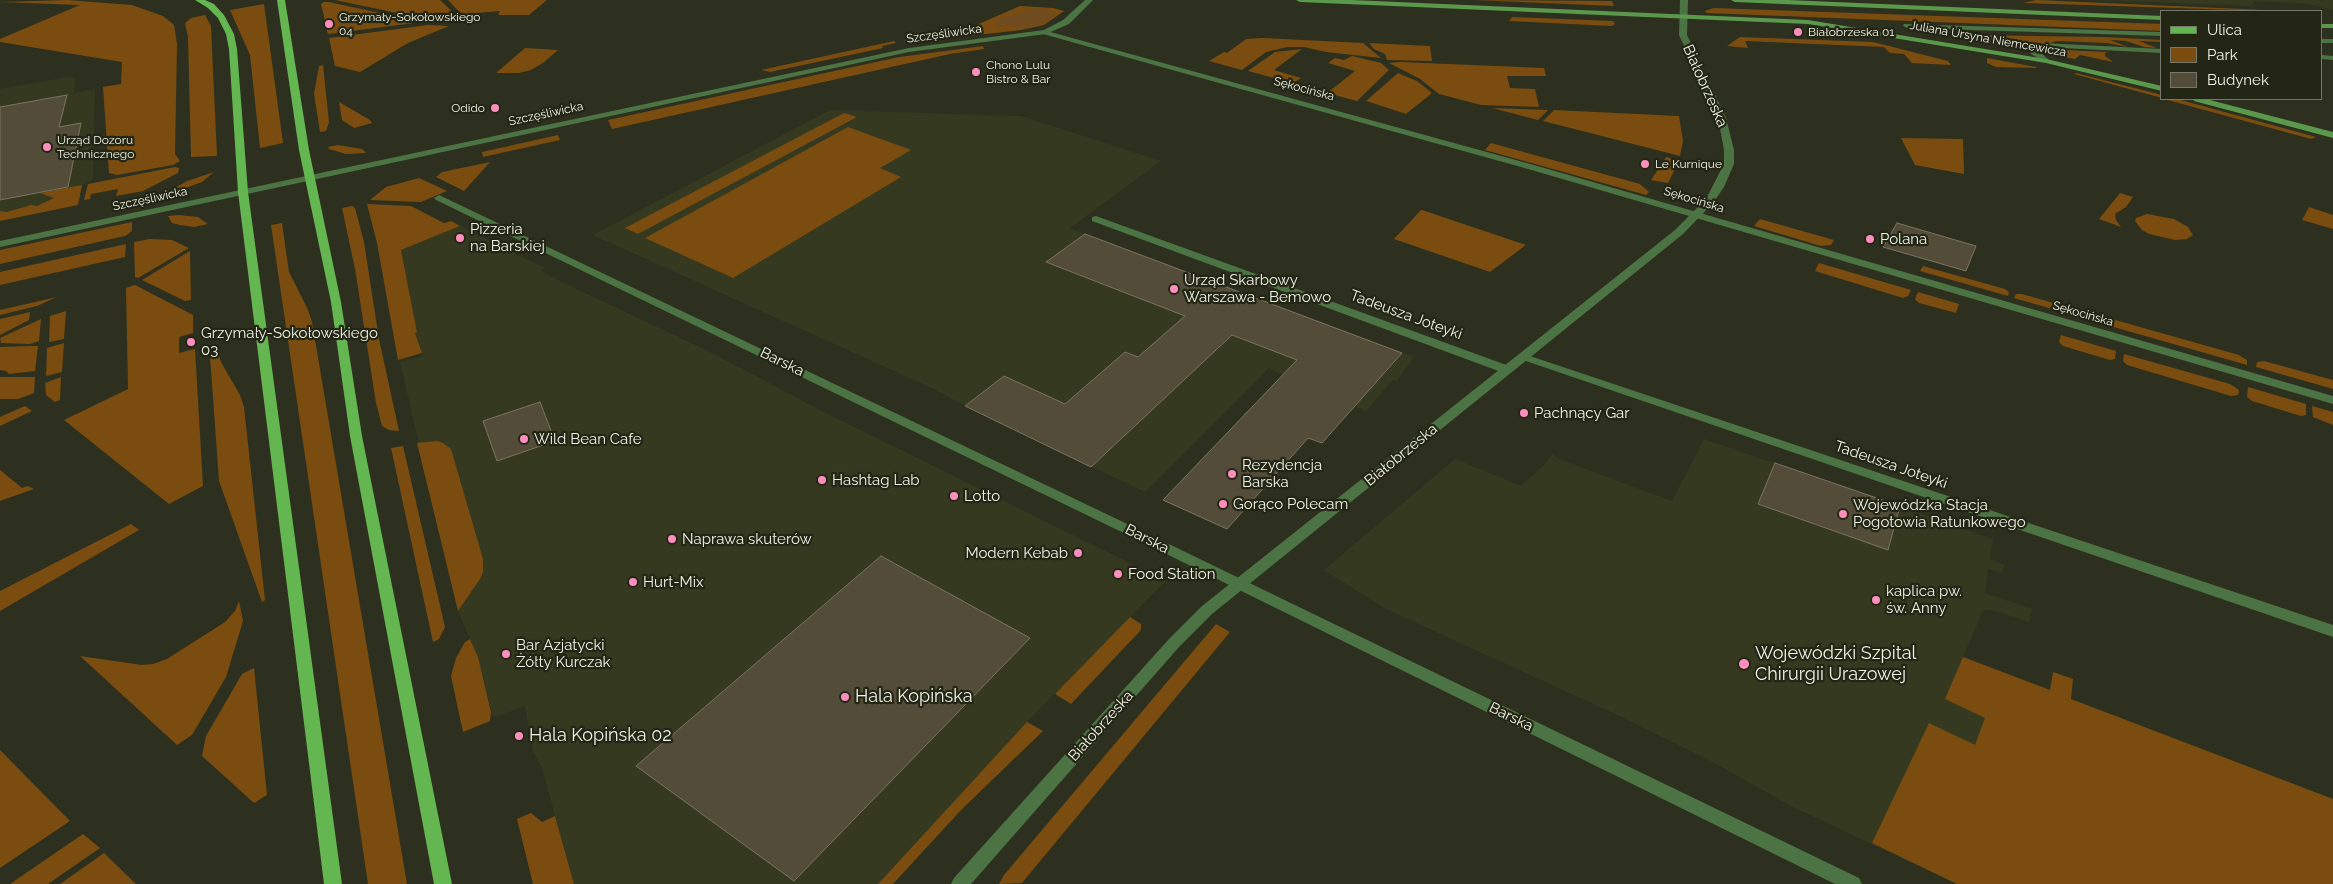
<!DOCTYPE html>
<meta charset="utf-8">
<style>
body{margin:0}
#map{position:relative;width:2333px;height:884px;overflow:hidden;background:#2d301e;font-family:Raleway,sans-serif}
canvas{display:block}
.legend{position:absolute;left:2160px;top:10px;width:162px;height:90px;box-sizing:border-box;background:#232614;border:1px solid #757768;margin:0;padding:6px 9px;list-style:none;font-size:15px;color:#eff1e6}
.legend li{display:flex;align-items:center;gap:10px;height:25px}
.legend b{width:25px;border:1px solid #757768}
</style>
<div id="map">
<canvas width="2333" height="884"></canvas>
<ul class="legend">
<li><b style="height:6px;background:#64b651"></b>Ulica</li>
<li><b style="height:14px;background:#7a4c0f"></b>Park</li>
<li><b style="height:14px;background:#524c39"></b>Budynek</li>
</ul>
</div>
<script>
const ctx = document.querySelector('canvas').getContext('2d');
ctx.lineJoin = 'round';
function fillPath(path, color) { ctx.fillStyle = color; ctx.fill(path, 'evenodd'); }
const poly = rows => new Path2D(rows.map(r => 'M' + r).join(''));
function stroke(path, color, width, dash) { ctx.strokeStyle = color; ctx.lineWidth = width; ctx.lineCap = dash ? 'butt' : 'round'; ctx.setLineDash(dash || []); ctx.stroke(path); }
function write(font, color, halo, rows, align = 'center') {
  ctx.font = font + ' Raleway,sans-serif'; ctx.lineWidth = 4.5; ctx.setLineDash([]); ctx.textBaseline = 'middle'; ctx.strokeStyle = halo; ctx.fillStyle = color; for (const [text, x, y, turn = 0] of rows) {
    ctx.save(); ctx.translate(x, y); ctx.rotate((+turn || 0) * Math.PI / 180); ctx.textAlign = isNaN(turn) ? turn : align; if (halo) ctx.strokeText(text, 0, 0); ctx.fillText(text, 0, 0); ctx.restore();
  }
}
fillPath(poly([
 [2093,0,2333,0,2333,10,2309,4,2255,1,2251,6],
 [68,77,75,78,74,93,95,89,93,179,82,185,79,198,0,214,0,89],
 [830,110,1021,116,1161,161,1070,228,1414,357,1397,381,1393,380,1366,411,1301,385,1269,368,1145,492,965,406,936,390,593,235],
 [460,226,545,268,541,271,564,283,714,354,818,409,1166,581,1027,722,878,884,574,884,542,768,533,751,525,706,493,717,478,657,458,611,400,362,423,356,415,333,417,332,401,250],
 [1704,439,1993,539,1990,559,2005,565,2002,573,1988,568,1985,593,2032,609,2029,622,1996,611,1985,610,1982,613,1963,657,2050,690,2053,672,2073,679,2071,699,2333,799,2333,884,1957,884,1793,807,1709,760,1622,717,1386,609,1324,570,1455,459,1521,486,1545,464,1552,454,1559,459,1672,501]
]), '#353920');
fillPath(poly([
 [67,0,132,5,163,16,174,25,177,44,175,154,180,161,173,165,117,175,109,173,103,87,121,84,122,62,0,42,0,39,80,5,0,2],
 [335,0,440,0,460,19,435,21],
 [448,0,547,0,529,15,498,15,500,11,476,13,474,18,465,18],
 [1474,0,1612,1,1614,6],
 [2036,0,2265,10,2267,11,2023,3],
 [324,2,329,2,422,22,328,34,326,28,335,26,333,20,325,21,321,4],
 [264,4,283,143,260,148,250,55,230,10],
 [1020,6,1053,8,1064,11,1044,25,1021,30,908,43,904,40,958,33],
 [1714,8,2162,24,2162,31,1707,13,1705,11],
 [205,15,211,26,217,156,191,157,188,37,185,23,191,18],
 [1512,17,1613,21,1615,24,1612,26,1509,21],
 [428,25,449,26,408,43,360,72,335,66,329,38],
 [1969,35,2105,37,2162,40,2162,42,2139,41,2157,48,2144,47,2126,41,2110,40,2128,47,2107,43,2057,41,2051,43,2030,43,2024,45,2023,49,1971,41],
 [1740,37,1873,42,1948,61,1951,65,1912,63,1904,54,1890,53,1884,47,1745,41,1748,48,1727,46],
 [1263,38,1363,43,1381,58,1326,52,1304,47,1287,47,1266,52,1242,70,1209,61,1224,52,1227,53,1246,39],
 [894,41,896,43,882,46,883,48,770,72,761,70],
 [1369,43,1430,46,1432,61,1387,60,1385,54,1374,49],
 [983,46,984,49,950,54,612,129,608,120,899,57],
 [525,48,558,50,543,63,531,70,519,73,496,73],
 [1302,49,1274,70,1301,78,1293,83,1248,71,1275,52],
 [2041,49,2108,52,2105,53,2105,56,2113,62,2080,55,2075,59,2042,53],
 [1352,56,1381,63,1389,70,1357,101,1327,93,1355,71,1328,63,1335,58,1344,60],
 [1987,58,2036,67,2037,68,1996,67,1987,63],
 [1400,62,1544,68,1546,76,1507,76,1510,88,1535,89,1539,107,1481,105,1439,94,1420,79,1389,63],
 [323,65,329,122,326,131,320,132,314,94,319,66],
 [1398,73,1417,81,1431,92,1431,94,1406,114,1366,101],
 [2076,73,2162,95,2162,98,2074,74],
 [2164,99,2177,99,2316,137,2311,139],
 [339,102,370,120,372,123,354,128,342,120],
 [1492,108,1548,110,1538,120],
 [1554,110,1679,116,1683,141,1680,156,1543,121],
 [844,113,857,117,638,234,625,228],
 [848,127,911,150,880,168,901,177,733,278,645,238],
 [558,135,560,140,483,157,482,152],
 [1901,138,1963,139,1964,174,1915,165],
 [1491,143,1640,184,1649,192,1646,195,1485,150],
 [338,145,362,149,366,153,346,154,329,149,328,147],
 [1666,157,1679,161,1668,183,1651,180],
 [490,162,464,191,436,177,442,172],
 [175,167,179,168,178,173,143,191,116,196,118,189,91,194,90,199,84,200,88,184],
 [214,172,202,182,172,193,173,189,187,181],
 [419,178,447,191,421,202,370,200,386,187],
 [82,185,78,205,0,221,0,211,7,212,31,205,37,206,54,198,40,193],
 [2120,193,2133,197,2126,207,2115,214,2116,220,2121,227,2099,219],
 [367,204,411,206,444,223,451,221,460,226,401,250,417,332,415,333,422,353,398,360,377,243],
 [352,206,355,208,364,242,379,339,399,431,389,430,382,426,376,403,355,269,342,208],
 [2309,207,2333,215,2333,229,2302,220],
 [1421,210,1422,210,1526,245,1490,272,1394,239],
 [2147,214,2174,219,2188,227,2193,235,2187,239,2175,240,2149,234,2142,230,2135,221,2136,218],
 [179,215,198,217,208,224,194,227,180,225,172,223,168,216],
 [1760,219,1834,240,1831,245,1821,246,1754,226],
 [132,222,132,231,125,236,0,264,0,250],
 [282,223,289,272,308,310,312,322,407,884,368,884,271,225],
 [150,239,172,240,189,248,138,278,135,277,134,242],
 [126,244,125,257,0,285,0,272],
 [190,251,191,300,185,301,142,280],
 [1819,263,1911,290,1908,296,1903,298,1815,271],
 [1923,266,2005,289,2009,292,2008,296,1920,271],
 [135,285,193,315,193,333,179,337,179,353,195,349,203,486,169,504,64,420,128,389,126,288],
 [1918,292,1959,304,1956,313,1919,303,1915,299],
 [2016,294,2022,294,2078,310,2081,313,2080,317,2014,298],
 [57,297,37,306,0,315,0,310],
 [66,311,64,339,49,342,50,316],
 [30,312,29,320,0,335,0,319],
 [2094,314,2239,355,2247,360,2247,365,2089,320,2090,316],
 [41,319,39,341,30,344,1,343,0,338,2,337],
 [2061,335,2116,351,2115,359,2110,360,2063,346,2059,342],
 [64,343,62,372,46,376,47,348],
 [32,346,38,346,35,371,9,374,6,371,0,370,0,347],
 [218,353,221,362,240,395,244,407,265,600,262,602,219,481,210,356],
 [2124,354,2230,384,2239,390,2238,395,2231,396,2127,365,2123,361],
 [2264,361,2333,380,2333,389,2256,367,2257,362],
 [0,377,35,377,34,393,18,399,0,399],
 [61,377,60,400,55,402,46,395,45,383],
 [2248,387,2306,404,2306,415,2301,416,2252,401,2247,397],
 [25,406,32,411,0,426,0,417],
 [2312,406,2333,412,2333,425,2313,417],
 [437,441,443,443,451,449,483,559,483,572,480,579,458,611,417,443],
 [403,446,445,627,439,639,433,642,391,448],
 [0,470,22,488,28,486,34,489,0,501],
 [131,524,139,530,0,611,0,591],
 [239,601,243,621,226,677,192,735,177,745,80,656,142,665,153,664,167,659,225,622,235,611],
 [1130,617,1141,624,1141,630,1071,704,1055,694],
 [1216,624,1230,632,1022,883,999,884,1004,875],
 [470,639,478,657,491,712,490,721,463,732,451,676,456,658,465,642],
 [1963,657,2050,690,2053,672,2073,679,2071,699,2333,799,2333,884,1957,884,1872,843,1929,723,1975,745,1985,718,1945,699],
 [254,668,267,795,254,803,202,756,206,736,242,674],
 [1027,722,1043,731,962,809,893,884,878,884],
 [0,750,70,821,0,868],
 [531,813,542,822,555,816,574,884,533,884,517,819],
 [83,834,100,848,48,884,10,884],
 [104,853,136,884,60,884]
]), '#7a4c0f');
fillPath(poly([
 [1032,9,1052,11,1055,14,1053,18,1038,25,1025,27,995,26,998,19]
]), '#704b20');
const building = poly([
 [67,95,59,127,81,123,68,187,0,200,0,107,67,95],
 [1897,223,1976,246,1966,271,1883,247,1897,223],
 [1085,234,1402,353,1322,443,1308,438,1227,529,1163,500,1297,360,1232,335,1091,467,965,406,1004,376,1065,404,1125,352,1138,357,1185,316,1046,262,1085,234],
 [540,402,555,441,497,461,483,421,540,402],
 [1775,463,1900,506,1888,550,1758,504,1775,463],
 [881,556,1030,638,794,881,636,766,881,556]
]);
fillPath(building, '#524c39');
stroke(building, '#7b745f', 1);
fillPath(poly([
 [1904,24,2162,32,2162,36,1907,28,1903,26,1904,24],
 [1043,30,1534,165,2333,396,2333,404,1528,169,1043,34,1043,30],
 [2322,39,2333,39,2333,43,2322,43,2322,39],
 [2042,43,2162,49,2162,53,2042,47,2037,49,2050,61,2046,63,2031,54,2028,48,2042,43],
 [2322,55,2333,56,2333,60,2322,59,2322,55],
 [439,195,1142,531,1859,878,1862,884,1835,884,1132,537,436,200,434,198,439,195],
 [1096,216,1512,367,1514,370,1508,374,1504,373,1092,221,1092,217,1096,216],
 [1524,354,2333,625,2333,637,1520,359,1518,357,1524,354]
]), '#4c7343');
fillPath(poly([
 [1085,0,1093,0,1069,24,1046,34,909,52,0,247,0,241,909,48,1044,30,1063,20,1085,0],
 [1680,0,1688,0,1687,35,1726,118,1734,150,1734,164,1724,187,1713,203,1683,234,1212,614,1179,647,971,884,951,884,954,878,1169,639,1202,606,1675,230,1706,199,1724,164,1724,150,1718,118,1679,35,1680,0]
]), '#4c7343');
fillPath(poly([
 [1296,0,1352,0,1808,20,2046,59,2162,86,2162,91,2046,63,1808,24,1300,2,1296,0],
 [1731,0,1788,0,2162,16,2162,20,1735,2,1731,0],
 [2322,24,2333,24,2333,28,2322,28,2322,24],
 [2193,99,2206,99,2333,132,2333,138,2194,101,2193,99]
]), '#5a994c');
fillPath(poly([
 [195,0,205,0,214,4,224,15,234,34,237,49,248,192,342,884,324,884,238,192,229,49,226,34,218,18,208,8,195,0],
 [277,0,285,0,309,150,341,302,362,436,452,884,434,884,350,436,331,302,299,150,277,0]
]), '#64b651');
for (const [x, y, r, color] of [
 [329,24,5,"#fe8ebd"],
 [1798,32,5,"#fe8ebd"],
 [976,72,5,"#fe8ebd"],
 [495,108,5,"#fe8ebd"],
 [47,147,5,"#fe8ebd"],
 [1645,164,5,"#fe8ebd"],
 [460,238,5,"#fe8ebd"],
 [1870,239,5,"#fe8ebd"],
 [1174,289,5,"#fe8ebd"],
 [191,342,5,"#fe8ebd"],
 [1524,413,5,"#fe8ebd"],
 [524,439,5,"#fe8ebd"],
 [1232,474,5,"#fe8ebd"],
 [822,480,5,"#fe8ebd"],
 [954,496,5,"#fe8ebd"],
 [1223,504,5,"#fe8ebd"],
 [1843,514,5,"#fe8ebd"],
 [672,539,5,"#fe8ebd"],
 [1078,553,5,"#fe8ebd"],
 [1118,574,5,"#fe8ebd"],
 [633,582,5,"#fe8ebd"],
 [1876,600,5,"#fe8ebd"],
 [506,654,5,"#fe8ebd"],
 [1744,664,6,"#fe8ebd"],
 [845,697,5,"#fe8ebd"],
 [519,736,5,"#fe8ebd"]
]) { const dot = new Path2D(); dot.arc(x, y, r, 0, 2 * Math.PI); ctx.fillStyle = color; ctx.fill(dot); stroke(dot, '#232614', 2); }
write('12px', '#eff1e6', '#232614', [
 ["Grzymały-Sokołowskiego",339,17],
 ["04",339,31],
 ["Białobrzeska 01",1808,32],
 ["Chono Lulu",986,65],
 ["Bistro & Bar",986,79],
 ["Odido",485,108,"right"],
 ["Urząd Dozoru",57,140],
 ["Technicznego",57,154],
 ["Le Kurnique",1655,164]
], 'left');
write('12px', '#eff1e6', '#232614', [
 ["Szczęśliwicka",944,34,-8],
 ["Juliana Ursyna Niemcewicza",1988,39,10],
 ["Sękocińska",1304,89,15],
 ["Szczęśliwicka",546,114,-12],
 ["Szczęśliwicka",150,199,-12],
 ["Sękocińska",1694,200,17],
 ["Sękocińska",2083,314,16]
]);
write('15px', '#eff1e6', '#232614', [
 ["Białobrzeska",1705,86,66],
 ["Tadeusza Joteyki",1406,315,20],
 ["Barska",782,362,26],
 ["Białobrzeska",1401,455,-39],
 ["Tadeusza Joteyki",1891,465,19],
 ["Barska",1147,539,27],
 ["Barska",1511,717,26],
 ["Białobrzeska",1101,726,-48]
]);
write('15px', '#eff1e6', '#232614', [
 ["Pizzeria",470,229],
 ["na Barskiej",470,246],
 ["Polana",1880,239],
 ["Urząd Skarbowy",1184,280],
 ["Warszawa - Bemowo",1184,297],
 ["Grzymały-Sokołowskiego",201,333],
 ["03",201,350],
 ["Pachnący Gar",1534,413],
 ["Wild Bean Cafe",534,439],
 ["Rezydencja",1242,465],
 ["Barska",1242,482],
 ["Hashtag Lab",832,480],
 ["Lotto",964,496],
 ["Gorąco Polecam",1233,504],
 ["Wojewódzka Stacja",1853,505],
 ["Pogotowia Ratunkowego",1853,522],
 ["Naprawa skuterów",682,539],
 ["Modern Kebab",1068,553,"right"],
 ["Food Station",1128,574],
 ["Hurt-Mix",643,582],
 ["kaplica pw.",1886,591],
 ["św. Anny",1886,608],
 ["Bar Azjatycki",516,645],
 ["Żółty Kurczak",516,662]
], 'left');
write('18px', '#eff1e6', '#232614', [
 ["Wojewódzki Szpital",1755,654],
 ["Chirurgii Urazowej",1755,675],
 ["Hala Kopińska",855,697],
 ["Hala Kopińska 02",529,736]
], 'left');
</script>
